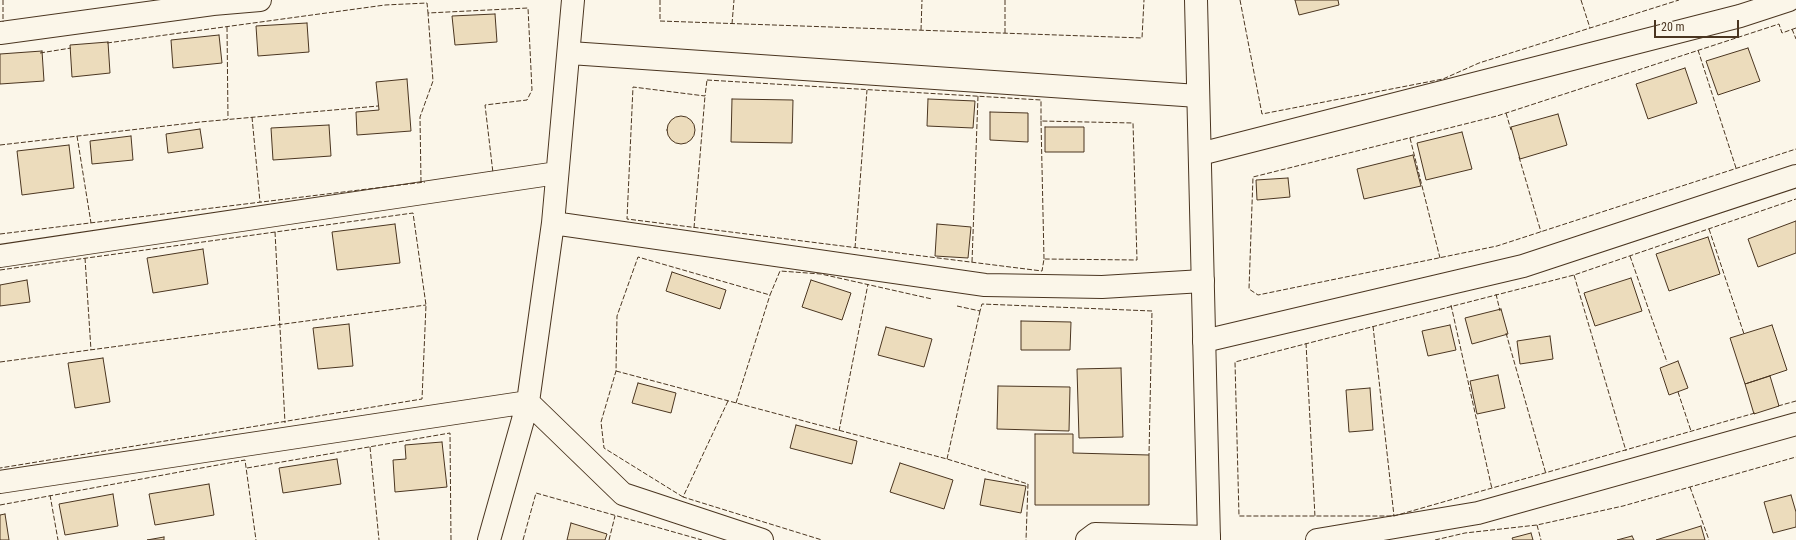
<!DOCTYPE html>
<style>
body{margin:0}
#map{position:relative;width:1796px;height:540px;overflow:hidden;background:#fbf6e9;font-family:"Roboto Condensed",sans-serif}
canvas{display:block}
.scale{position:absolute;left:1654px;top:20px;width:85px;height:18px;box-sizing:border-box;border:2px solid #4a3520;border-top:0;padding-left:5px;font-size:12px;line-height:14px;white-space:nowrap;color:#4a3520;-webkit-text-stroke:3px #fbf6e9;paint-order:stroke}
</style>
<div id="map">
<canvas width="1796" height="540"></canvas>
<div class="scale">20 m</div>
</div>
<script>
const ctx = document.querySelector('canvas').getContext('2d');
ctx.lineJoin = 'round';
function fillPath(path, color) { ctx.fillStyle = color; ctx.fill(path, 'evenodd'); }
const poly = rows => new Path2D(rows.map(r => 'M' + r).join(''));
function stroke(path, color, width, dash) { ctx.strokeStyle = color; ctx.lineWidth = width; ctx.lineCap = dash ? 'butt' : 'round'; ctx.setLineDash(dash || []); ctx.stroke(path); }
const building = poly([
 [1295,0,1338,0,1339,5,1299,15,1295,0],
 [495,14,497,42,455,45,452,16,495,14],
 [307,23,309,52,258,56,256,26,307,23],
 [219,35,222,63,173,68,171,40,219,35],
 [108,42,110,73,72,77,70,45,108,42],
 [1748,48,1760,81,1718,95,1706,61,1748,48],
 [42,51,44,81,0,84,0,54,42,51],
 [1685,68,1697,103,1648,119,1636,84,1685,68],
 [407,79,411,131,357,135,356,112,379,110,376,82,407,79],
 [732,99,793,100,792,143,731,142,732,99],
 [928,99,975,101,973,128,927,126,928,99],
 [990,112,1028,113,1028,142,990,140,990,112],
 [1558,114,1567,145,1520,159,1511,127,1558,114],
 '667 130a14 14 0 1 1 28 0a14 14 0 1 1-28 0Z',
 [329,125,331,156,273,160,271,128,329,125],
 [1045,127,1084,127,1084,152,1045,152,1045,127],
 [200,129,203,148,168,153,166,134,200,129],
 [1462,132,1472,169,1426,180,1417,143,1462,132],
 [131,136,133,160,92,164,90,141,131,136],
 [69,145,74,188,22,195,17,151,69,145],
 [1413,155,1421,186,1364,199,1357,169,1413,155],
 [1288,178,1290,197,1257,200,1256,180,1288,178],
 [1796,221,1796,253,1758,267,1748,239,1796,221],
 [395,224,400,263,337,270,332,232,395,224],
 [937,224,971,227,968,258,935,256,937,224],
 [1708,237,1720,274,1669,291,1656,254,1708,237],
 [203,249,208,284,153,293,147,258,203,249],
 [672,272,726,290,720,309,666,291,672,272],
 [1631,278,1642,311,1595,326,1584,293,1631,278],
 [27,280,30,302,0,306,0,285,27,280],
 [811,280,851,293,842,320,802,307,811,280],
 [1501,309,1508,334,1472,344,1465,318,1501,309],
 [1021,321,1071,322,1070,350,1021,350,1021,321],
 [349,324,353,366,318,369,313,328,349,324],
 [1450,325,1456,350,1428,356,1422,331,1450,325],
 [1772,325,1787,370,1745,384,1730,338,1772,325],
 [886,327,932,339,924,367,878,355,886,327],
 [1550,336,1553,359,1520,364,1517,341,1550,336],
 [103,358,110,402,75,408,68,363,103,358],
 [1678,361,1688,388,1669,395,1660,368,1678,361],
 [1121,368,1123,437,1079,438,1077,369,1121,368],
 [1498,375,1505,408,1477,414,1470,381,1498,375],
 [1770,376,1779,406,1754,414,1745,384,1770,376],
 [638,383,676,393,671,413,632,403,638,383],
 [998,386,1070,387,1069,431,997,429,998,386],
 [1370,388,1373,430,1349,432,1346,390,1370,388],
 [796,425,857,441,852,464,790,448,796,425],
 [1035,434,1073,434,1073,453,1149,455,1149,505,1035,505,1035,434],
 [442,442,447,487,395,492,393,460,406,459,405,445,442,442],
 [337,459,341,484,283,493,279,468,337,459],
 [900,463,953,480,944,509,890,492,900,463],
 [985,479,1026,486,1021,513,980,505,985,479],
 [209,484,214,515,155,525,149,494,209,484],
 [113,494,118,526,65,535,59,504,113,494],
 [1791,495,1796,512,1796,527,1773,533,1764,502,1791,495],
 [5,514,9,540,0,540,0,515,5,514],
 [571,523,607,534,605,540,567,540,571,523],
 [1701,526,1705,540,1656,540,1701,526],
 [1531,533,1533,540,1513,540,1512,538,1531,533],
 [1632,536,1634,540,1617,540,1632,536],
 [164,537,164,540,147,540,164,537]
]);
fillPath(building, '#ecdcbc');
stroke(building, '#4a3520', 1);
const minor = poly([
 [0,33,213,4,260,0],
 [570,53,1198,96],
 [1200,154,1740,16,1789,0],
 [553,223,985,285,1102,287,1203,281],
 [0,256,557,173],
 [1204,341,1523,266,1796,176],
 [0,482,528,402,623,494,762,540],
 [489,540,528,402,553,223,573,0],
 [1087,540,1095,534,1209,537],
 [1317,540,1478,513,1796,424]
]);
const tertiary = poly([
 [1196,0,1209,540]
]);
stroke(minor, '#4a3520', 24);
stroke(tertiary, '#4a3520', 24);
stroke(minor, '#fbf6e9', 22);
stroke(tertiary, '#fbf6e9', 22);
stroke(poly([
 [3,0,3,22],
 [660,0,660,21,1142,38,1144,0],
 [1005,0,1005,34],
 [1240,0,1262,114,1443,79,1479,63,1679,0],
 [1581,0,1590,28],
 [732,24,734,0],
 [227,27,228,119],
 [1796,28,1782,33,1779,24,1497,116,1253,177,1249,289,1258,295,1497,246,1796,149],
 [1792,29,1796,39],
 [921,30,922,0],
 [107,43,385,5,427,3,428,13,528,8,532,90,527,100,485,105,493,173],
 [1698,50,1736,168],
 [40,53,71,48],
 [707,80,1041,100,1041,121,1133,123,1137,260,1044,259,1042,271,627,219,633,87,705,96,707,80],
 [1506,113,1511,130],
 [252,117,260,202],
 [1041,121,1044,259],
 [77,136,91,223],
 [1410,138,1440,258],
 [0,145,200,122,378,106],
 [1519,157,1541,232],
 [421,182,420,117,433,81,428,13],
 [694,228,705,96],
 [1709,229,1744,334],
 [275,232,285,423],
 [0,234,425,182],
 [855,248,867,90],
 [1630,256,1667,362],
 [85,258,91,350],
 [972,262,978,96],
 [0,270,413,213,426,305,422,399,0,468],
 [1574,275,1626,451],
 [1496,294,1500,311],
 [1451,305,1492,489],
 [957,306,980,311,982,304,1152,311,1149,455],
 [1373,326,1394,516],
 [1506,333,1546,474],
 [1306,343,1315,517],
 [0,362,426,305],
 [616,371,947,459,1028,484,1026,540],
 [1678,392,1691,431],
 [728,401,683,497,822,540],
 [736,403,770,295],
 [1778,406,1796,401],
 [1755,413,1394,516,1239,516,1235,362,1574,275,1796,199],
 [839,431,868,284],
 [370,447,379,540],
 [947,459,980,311],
 [247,468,450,433,451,540],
 [1690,487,1709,540],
 [50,495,58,540],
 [683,497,604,448,601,422,616,371,617,316,638,257,770,295,780,271,821,274,932,299],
 [0,505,245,460,256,540],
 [1537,525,1541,540],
 [523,540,536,493,702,540],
 [609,540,615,516],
 [1435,540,1465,533,1537,525,1623,506,1796,457]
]), '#4a3520', 1, [5, 2]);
</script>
